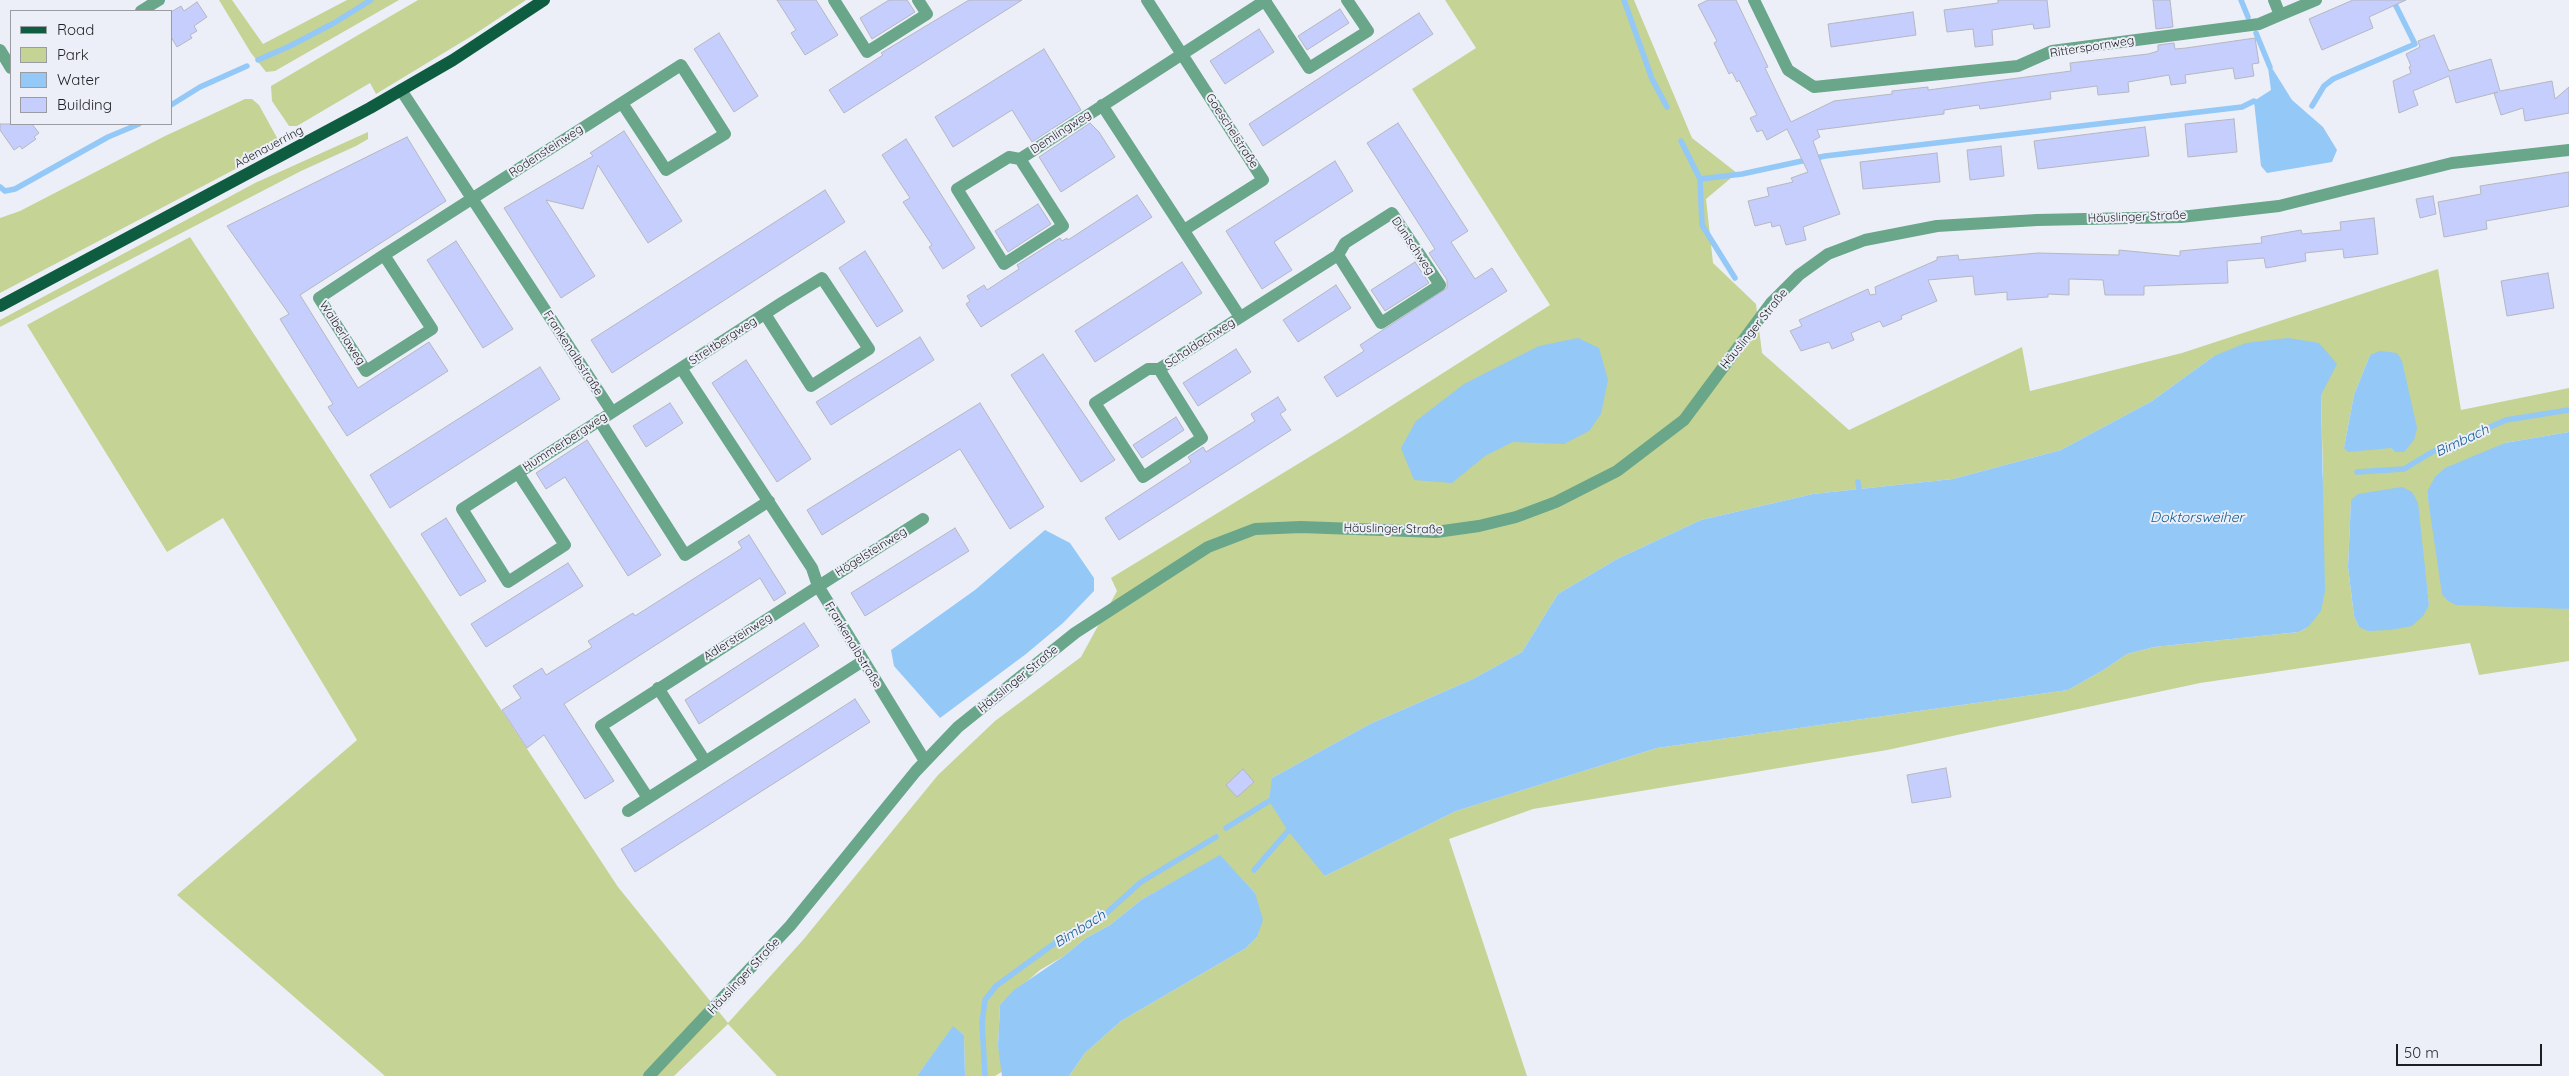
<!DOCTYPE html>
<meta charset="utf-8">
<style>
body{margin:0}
#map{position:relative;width:2569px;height:1076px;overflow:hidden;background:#edeff8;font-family:Quicksand,sans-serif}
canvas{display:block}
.legend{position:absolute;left:10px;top:10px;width:162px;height:115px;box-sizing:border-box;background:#edeff8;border:1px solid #9a9ca2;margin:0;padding:6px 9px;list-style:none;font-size:15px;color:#1e1f22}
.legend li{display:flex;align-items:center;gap:10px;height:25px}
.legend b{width:25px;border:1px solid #9a9ca2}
.scale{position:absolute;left:2396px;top:1044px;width:146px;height:22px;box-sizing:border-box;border:2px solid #1e1f22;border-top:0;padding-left:6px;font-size:15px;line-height:18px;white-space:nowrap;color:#1e1f22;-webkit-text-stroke:4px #edeff8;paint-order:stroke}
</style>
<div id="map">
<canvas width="2569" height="1076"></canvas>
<ul class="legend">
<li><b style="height:6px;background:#0f5d41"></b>Road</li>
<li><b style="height:14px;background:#c5d395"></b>Park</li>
<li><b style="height:14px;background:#93c8f7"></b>Water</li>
<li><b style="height:14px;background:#c5cefd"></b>Building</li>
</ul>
<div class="scale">50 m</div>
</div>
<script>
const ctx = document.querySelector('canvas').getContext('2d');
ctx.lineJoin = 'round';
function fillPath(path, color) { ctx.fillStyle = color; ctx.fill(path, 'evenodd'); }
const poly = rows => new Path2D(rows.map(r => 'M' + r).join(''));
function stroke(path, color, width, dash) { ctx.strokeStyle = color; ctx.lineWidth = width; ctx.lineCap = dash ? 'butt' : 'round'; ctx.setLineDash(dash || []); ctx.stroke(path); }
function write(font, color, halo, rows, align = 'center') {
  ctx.font = font + ' Quicksand,sans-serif'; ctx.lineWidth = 4; ctx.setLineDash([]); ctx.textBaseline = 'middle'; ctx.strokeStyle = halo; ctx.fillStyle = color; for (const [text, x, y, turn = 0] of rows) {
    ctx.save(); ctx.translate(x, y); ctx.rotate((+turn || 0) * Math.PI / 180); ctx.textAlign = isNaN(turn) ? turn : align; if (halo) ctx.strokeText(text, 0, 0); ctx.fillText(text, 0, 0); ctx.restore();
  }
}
fillPath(poly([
 [219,0,232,0,263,44,347,0,399,0,275,71,266,72,251,53],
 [418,0,526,0,475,34,376,94,370,83,297,126,289,126,272,101,271,86],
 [1445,0,1634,0,1692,138,1737,173,1706,199,1713,263,1756,304,1762,353,1849,430,2022,347,2030,391,2182,353,2438,269,2461,410,2569,388,2569,432,2505,443,2427,492,2436,543,2554,607,2569,609,2569,661,2479,675,2470,643,2200,683,1887,750,1533,809,1449,839,1527,1076,1069,1076,1085,1053,1121,1021,1246,948,1257,937,1255,893,1220,856,1141,900,1110,925,1086,938,1064,956,1040,970,1000,1005,998,1046,1003,1071,995,1076,965,1076,964,1035,953,1027,917,1076,777,1076,728,1024,674,1076,385,1076,177,895,357,740,223,518,167,552,27,325,190,237,618,887,728,1023,803,940,938,775,995,721,1081,657,1117,591,1111,578,1347,434,1550,305,1412,89,1476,48],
 [2370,355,2395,452,2391,448,2344,448,2354,395],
 [2214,356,2321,395,2323,473,2308,627,2299,632,2154,647,2127,654,2105,669,2068,690,1657,748,1456,811,1325,876,1272,778,1370,724,1473,679,1522,652,1558,594,1617,559,1701,520,1813,494,1953,479,2061,450,2152,401],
 [2351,500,2423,558,2429,605,2359,627,2354,616,2348,567],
 [245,99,252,99,259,105,281,145,0,293,0,218,20,211,165,136],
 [368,132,368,139,356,146,301,171,0,327,0,320,255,183]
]), '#c5d395');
fillPath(poly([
 [2267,60,2292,100,2323,127,2337,150,2332,162,2267,173,2261,166,2254,101,2271,90],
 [1578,338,1599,348,1608,380,1601,414,1589,431,1564,444,1513,442,1485,456,1452,483,1414,480,1401,448,1416,421,1464,384,1539,346],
 [2288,338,2319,343,2337,364,2321,395,2325,591,2321,611,2308,627,2299,632,2154,647,2127,654,2105,669,2068,690,1657,748,1456,811,1325,876,1288,831,1269,801,1272,778,1370,724,1473,679,1522,652,1558,594,1617,559,1701,520,1813,494,1953,479,2061,450,2152,401,2214,356,2246,343],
 [2380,351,2397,353,2402,361,2417,428,2414,440,2404,452,2395,452,2391,448,2348,452,2344,448,2354,395,2370,355],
 [2569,432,2569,609,2456,605,2448,601,2442,594,2427,492,2435,477,2445,468,2505,443],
 [2402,487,2412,492,2418,503,2429,605,2423,616,2412,626,2390,630,2368,631,2359,627,2354,616,2348,567,2351,500,2358,494],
 [1045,530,1070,543,1094,578,1094,591,1063,623,1026,654,940,718,894,666,891,650,975,590],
 [1220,855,1255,893,1263,920,1257,937,1246,948,1121,1021,1085,1053,1069,1076,1002,1076,998,1046,1000,1005,1014,990,1064,956,1086,938,1110,925,1141,900],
 [953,1026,964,1035,965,1076,917,1076]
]), '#93c8f7');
stroke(poly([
 [1624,0,1652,79,1667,107],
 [2241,0,2248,17],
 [2256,33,2270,67],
 [258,60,290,46,334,23,371,0],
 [171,105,200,87,247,66],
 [2312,106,2324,86,2333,79,2415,44,2393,0],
 [1681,141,1700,179,1702,225,1735,278],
 [1700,179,1742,174,1825,156,2242,107,2254,101,2260,105],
 [0,187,5,191,15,189,108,137,139,124],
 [2357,472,2404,469,2432,452,2506,420,2569,410],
 [1858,482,1859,489],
 [1226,828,1269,801],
 [1254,870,1288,831],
 [985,1076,982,1023,985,1000,996,986,1070,932,1101,918,1141,882,1216,837]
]), '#93c8f7', 5.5);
const building = poly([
 [777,0,816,0,838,35,805,55,791,33,796,30,777,0],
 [889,0,907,0,915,12,872,39,860,18,889,0],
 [969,0,1022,0,844,113,829,90,883,55,881,53,969,0],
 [1708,0,1736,0,1768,67,1765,68,1791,122,1834,101,1892,94,1892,91,1928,87,1928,90,2071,71,2070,63,2148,54,2158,51,2158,45,2174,43,2175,49,2186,48,2255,38,2259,63,2252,64,2254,76,2235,79,2233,68,2185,75,2186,83,2171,85,2169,75,2128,82,2129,92,2098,95,2097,86,2050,92,2051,99,1980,109,1979,105,1944,110,1944,114,1817,130,1820,137,1813,141,1840,214,1803,227,1806,240,1786,245,1780,225,1772,227,1771,222,1755,226,1748,201,1769,196,1767,188,1793,182,1791,178,1808,172,1787,129,1767,140,1762,130,1757,132,1750,118,1757,115,1739,80,1737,82,1732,72,1729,74,1714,43,1717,41,1698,5,1708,0],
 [1998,0,2047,0,2050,27,2034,29,2033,24,1992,30,1993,45,1975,47,1973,29,1947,32,1944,10,1998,3,1998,0],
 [2153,0,2170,0,2173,27,2156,29,2153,0],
 [2353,0,2406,0,2369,17,2373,28,2322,50,2309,19,2353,0],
 [197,2,207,17,194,26,197,31,190,35,192,38,177,47,171,37,171,12,181,6,184,11,197,2],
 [1340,9,1349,23,1307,50,1298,36,1340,9],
 [1913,12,1916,35,1831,47,1828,24,1913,12],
 [1419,13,1433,34,1263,146,1249,124,1419,13],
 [1259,29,1274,52,1225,84,1210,61,1259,29],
 [719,33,758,96,734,112,694,49,719,33],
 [2434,35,2449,71,2491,59,2500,91,2552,81,2555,99,2569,87,2569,113,2525,121,2523,108,2501,115,2494,93,2498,92,2456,103,2449,76,2413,91,2418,105,2399,113,2393,81,2411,73,2409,67,2411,66,2406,54,2420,47,2418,41,2434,35],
 [1044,49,1081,110,1032,142,1012,110,953,147,935,117,1044,49],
 [2234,119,2237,152,2188,157,2185,124,2234,119],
 [1090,123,1099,132,1115,157,1061,192,1039,157,1090,123],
 [1398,123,1468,231,1451,242,1475,279,1492,268,1507,291,1337,397,1324,377,1364,351,1360,345,1447,288,1447,280,1429,253,1435,249,1367,143,1398,123],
 [0,124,32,124,39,133,34,137,36,139,22,149,20,146,14,150,0,130,0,124],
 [2145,127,2149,156,2038,169,2034,141,2145,127],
 [624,131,682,221,648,243,598,165,583,209,546,200,595,276,561,298,504,208,593,156,590,153,624,131],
 [407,137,446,201,300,295,358,388,429,342,448,371,347,436,328,407,333,404,280,319,289,314,227,226,407,137],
 [906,139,975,248,943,269,929,247,932,245,903,202,910,198,882,155,906,139],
 [2001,146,2004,176,1970,180,1967,150,2001,146],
 [1937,153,1940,182,1863,189,1860,162,1937,153],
 [1335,161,1353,191,1274,242,1292,270,1262,289,1226,231,1335,161],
 [2569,172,2569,206,2486,221,2487,229,2444,237,2438,202,2481,194,2480,186,2569,172],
 [825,190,845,222,612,373,591,340,825,190],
 [1137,195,1152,217,981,327,966,304,970,301,967,296,984,285,987,290,1019,269,1017,265,1060,238,1062,241,1067,238,1068,240,1137,195],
 [2433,196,2436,214,2420,218,2416,199,2433,196],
 [1038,204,1051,224,1008,252,995,231,1038,204],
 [2374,218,2378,254,2344,258,2343,249,2305,253,2306,261,2266,268,2264,258,2227,261,2228,283,2144,286,2144,295,2105,295,2103,280,2069,279,2069,295,2048,294,2048,297,2007,300,2007,292,1975,295,1973,276,1928,280,1937,301,1901,316,1902,319,1883,327,1880,321,1851,333,1854,340,1832,349,1829,342,1801,351,1790,331,1802,326,1799,320,1868,289,1870,295,1876,294,1875,287,1937,260,1937,257,1958,255,1959,260,2038,253,2119,255,2119,250,2180,256,2180,251,2262,243,2261,237,2301,230,2302,234,2341,230,2340,222,2374,218],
 [456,241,513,329,483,348,427,260,456,241],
 [865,251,903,311,877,327,839,268,865,251],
 [1182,262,1202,293,1095,362,1075,331,1182,262],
 [1415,262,1429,283,1385,311,1371,290,1415,262],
 [2548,273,2554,308,2507,316,2501,281,2548,273],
 [1336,285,1351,308,1298,342,1283,320,1336,285],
 [920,337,934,360,831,425,816,402,920,337],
 [1236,349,1251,372,1198,406,1183,383,1236,349],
 [1043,354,1115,460,1081,482,1011,375,1043,354],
 [746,360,811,459,777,482,712,383,746,360],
 [540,367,560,399,390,508,370,475,540,367],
 [1278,397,1286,410,1280,414,1291,430,1119,540,1105,518,1191,462,1188,457,1203,447,1206,452,1255,421,1251,414,1278,397],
 [670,403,683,423,646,447,633,426,670,403],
 [980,403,1044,507,1010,529,960,449,822,535,807,510,980,403],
 [1176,417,1184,430,1142,458,1133,445,1176,417],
 [587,440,661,555,628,576,565,477,546,489,536,473,587,440],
 [446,518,486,581,460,596,421,534,446,518],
 [955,528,969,551,865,616,851,593,955,528],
 [749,535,786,593,774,601,760,578,564,704,614,781,585,799,544,735,527,748,502,710,521,698,513,686,542,668,546,675,592,647,588,641,633,613,635,616,742,548,738,542,749,535],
 [568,563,583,586,486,647,471,624,568,563],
 [804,623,819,646,699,724,685,700,804,623],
 [855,699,870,722,635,872,621,849,855,699],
 [1946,768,1951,797,1912,803,1907,775,1946,768],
 [1243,769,1254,782,1237,797,1226,785,1243,769]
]);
fillPath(building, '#c5cefd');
stroke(building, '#b5b7bf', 1);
stroke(poly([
 [834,0,867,52,927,14,918,0],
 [1147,0,1263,180,1184,230],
 [1754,0,1788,70,1814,87,2018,66,2052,51,2259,24,2280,15],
 [2274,0,2280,15,2316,0],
 [1265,1,1309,68,1368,31,1347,0],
 [141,11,159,0],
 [0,50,11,68],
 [401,90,612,412],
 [1102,105,1240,317],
 [1020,159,1063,226,1004,264,957,189,1009,157,1020,159,1266,0],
 [384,255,432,329,366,371,319,298,384,255,681,65,725,134,666,170,622,103],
 [681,368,812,568,818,586,925,761],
 [1159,369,1202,438,1143,477,1095,403,1148,369,1159,369,1338,255,1345,243,1392,213,1440,285,1381,323,1338,255],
 [599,420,685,555,769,501],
 [518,473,565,545,508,582,462,509,518,473,681,368,783,302,822,278,869,349,811,386,765,314],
 [658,688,705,761],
 [648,798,601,726,923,519],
 [628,811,863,661],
 [649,1076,790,926,916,771,958,727,1075,633,1208,547,1255,529,1301,527,1436,532,1479,526,1516,517,1556,502,1617,471,1684,420,1771,303,1799,275,1828,254,1865,240,1937,226,2037,220,2181,217,2279,206,2452,163,2569,150]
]), '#69a68a', 12);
stroke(poly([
 [0,306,370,108,453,60,544,0]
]), '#0f5d41', 12);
write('12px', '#1e1f22', '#edeff8', [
 ["Ritterspornweg",2092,47,-9],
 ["Goeschelstraße",1232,131,57],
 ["Demlingweg",1061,132,-33],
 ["Adenauerring",269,147,-28],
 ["Rodensteinweg",546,151,-33],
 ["Häuslinger Straße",2137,217,-2],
 ["Dünischweg",1413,246,56],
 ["Häuslinger Straße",1754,329,-51],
 ["Walberlaweg",342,333,57],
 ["Streitbergweg",723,341,-33],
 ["Schaldachweg",1200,343,-33],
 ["Frankenalbstraße",573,353,57],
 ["Hummerbergweg",565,442,-33],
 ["Häuslinger Straße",1393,529,1],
 ["Högelsteinweg",871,552,-32],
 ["Adlersteinweg",738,637,-32],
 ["Frankenalbstraße",853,645,59],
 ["Häuslinger Straße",1018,679,-39],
 ["Häuslinger Straße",744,976,-47]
]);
write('italic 14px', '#0d5a90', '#edeff8', [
 ["Bimbach",2462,441,-25],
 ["Doktorsweiher",2197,518],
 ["Bimbach",1080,929,-32]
]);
</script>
